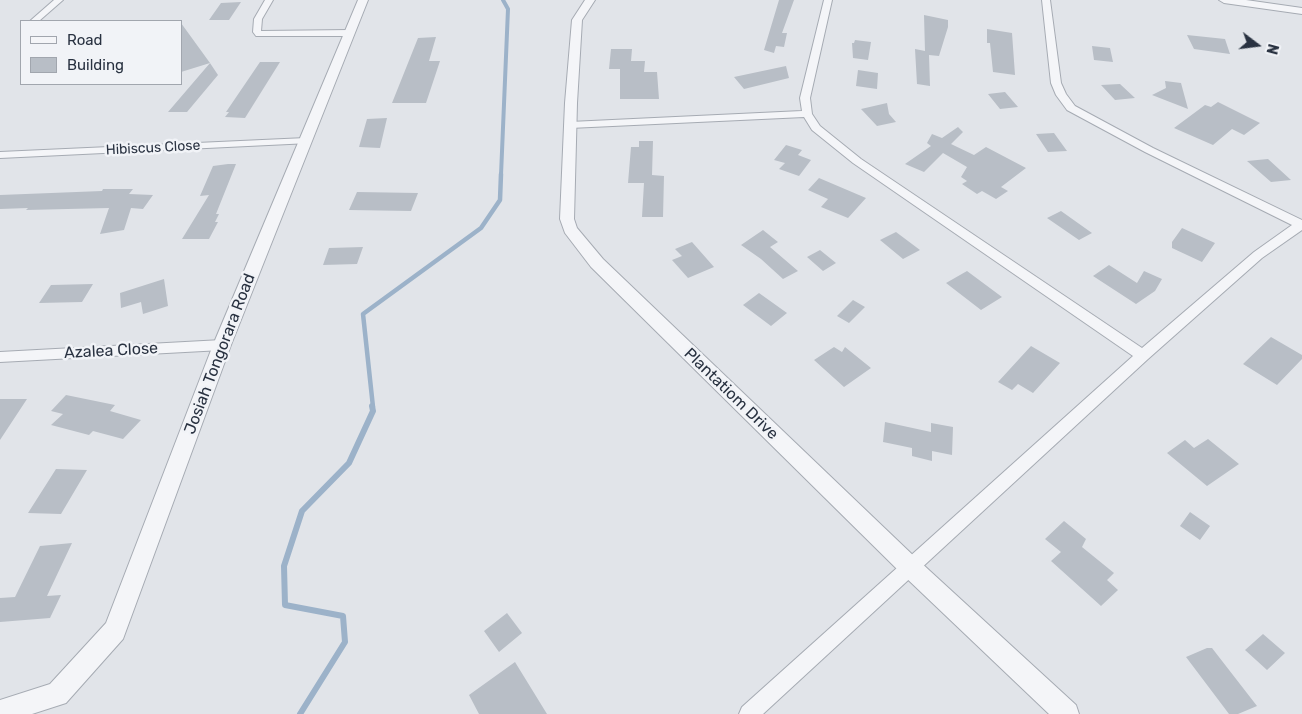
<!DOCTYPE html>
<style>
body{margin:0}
#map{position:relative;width:1302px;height:714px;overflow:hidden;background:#e1e4e9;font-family:Rubik,sans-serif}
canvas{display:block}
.legend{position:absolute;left:20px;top:20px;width:162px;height:65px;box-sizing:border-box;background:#f1f3f7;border:1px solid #a1a6ae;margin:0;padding:6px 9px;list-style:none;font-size:15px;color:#293241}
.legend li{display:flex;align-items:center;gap:10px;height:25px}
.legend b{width:25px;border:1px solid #a1a6ae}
.north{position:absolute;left:1232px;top:20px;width:50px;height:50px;-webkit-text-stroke:4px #f1f3f7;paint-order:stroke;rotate:105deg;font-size:14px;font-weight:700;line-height:20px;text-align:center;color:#293241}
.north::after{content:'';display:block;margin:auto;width:18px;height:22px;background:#293241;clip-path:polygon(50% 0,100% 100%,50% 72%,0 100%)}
</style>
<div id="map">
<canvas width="1302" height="714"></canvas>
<ul class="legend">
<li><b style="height:6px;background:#f4f5f8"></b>Road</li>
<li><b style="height:14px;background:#b8bec6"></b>Building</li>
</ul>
<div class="north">N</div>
</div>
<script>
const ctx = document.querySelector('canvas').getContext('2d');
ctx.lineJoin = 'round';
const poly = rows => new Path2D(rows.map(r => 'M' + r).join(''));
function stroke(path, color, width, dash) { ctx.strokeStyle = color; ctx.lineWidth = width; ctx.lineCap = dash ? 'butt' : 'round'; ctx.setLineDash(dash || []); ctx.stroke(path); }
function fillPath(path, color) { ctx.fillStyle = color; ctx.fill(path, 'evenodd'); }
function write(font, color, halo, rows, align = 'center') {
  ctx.font = font + ' Rubik,sans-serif'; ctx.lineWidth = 5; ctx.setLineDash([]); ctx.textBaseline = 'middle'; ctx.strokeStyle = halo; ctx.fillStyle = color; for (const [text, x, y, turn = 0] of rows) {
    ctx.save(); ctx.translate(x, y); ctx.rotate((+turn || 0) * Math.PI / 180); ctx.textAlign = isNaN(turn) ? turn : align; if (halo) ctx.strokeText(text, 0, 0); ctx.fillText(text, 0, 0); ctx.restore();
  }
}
stroke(poly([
 [501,175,508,9,503,0]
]), '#9cb2c9', 4);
stroke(poly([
 [373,407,363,314,481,228,500,200,501,174]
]), '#9cb2c9', 4.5);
stroke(poly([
 [300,714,345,642,343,616,285,605,284,566,302,511,349,463,373,411,372,406]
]), '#9cb2c9', 6);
fillPath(poly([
 [779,0,794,0,782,33,787,33,784,47,776,46,774,53,764,50],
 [241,2,229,20,209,20,221,3],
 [924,15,948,20,948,27,939,56,929,55,930,86,917,84,915,49,925,51],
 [181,23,210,63,181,72],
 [987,29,1012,33,1015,75,993,72,990,43,987,43],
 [1187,35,1225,39,1230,54,1194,49],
 [436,37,429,61,440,61,426,103,392,103,418,38],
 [855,40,871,42,868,60,853,58,852,43,854,43],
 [1092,46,1110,48,1113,62,1094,60],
 [611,49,632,49,631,61,645,61,644,72,657,72,659,99,620,99,620,69,609,69],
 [260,62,280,62,245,118,225,117,229,112,226,112],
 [210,63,218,75,187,112,168,112],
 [786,66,789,78,744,89,734,77],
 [858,70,878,73,877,89,856,86],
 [1165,81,1181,83,1188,109,1152,95,1166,88],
 [1120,84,1135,98,1115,100,1101,85],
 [1005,92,1018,107,1000,109,988,94],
 [1218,102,1260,123,1244,135,1232,129,1213,145,1174,128,1205,105,1211,107],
 [887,103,889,114,896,122,877,126,861,109],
 [387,118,380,148,359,147,367,119],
 [958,127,963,132,951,144,974,155,986,147,1026,168,1001,187,1008,191,996,199,982,191,977,194,962,184,967,181,961,177,967,167,943,153,924,172,905,164,931,146,927,143,932,134,942,138],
 [1054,133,1067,151,1048,152,1036,134],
 [639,141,653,141,652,175,664,176,663,217,642,217,644,183,628,183,631,147,639,147],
 [786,145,802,150,798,155,811,160,799,176,779,169,785,163,774,160],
 [1268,159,1291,180,1271,182,1247,161],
 [228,164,236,164,216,214,219,214,215,222,218,222,209,239,182,239,209,195,200,196,213,166],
 [819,178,866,198,848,218,821,207,828,199,808,190],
 [103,189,133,189,129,194,153,195,143,209,131,208,124,230,100,234,109,208,26,210,28,208,0,209,0,195,102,191],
 [357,192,418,193,411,211,349,210],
 [1061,211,1092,233,1079,240,1047,218],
 [1182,228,1215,243,1202,262,1172,248,1172,242],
 [763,230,778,242,770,247,798,271,783,279,761,259,741,245],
 [896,232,920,250,903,259,880,240],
 [692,242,714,267,688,278,672,260,682,256,675,249],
 [363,247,357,264,323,265,329,248],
 [820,250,836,263,823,271,807,257],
 [1109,265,1137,283,1144,271,1162,279,1155,291,1136,304,1093,276],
 [967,271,1002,297,981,310,946,283],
 [164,279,168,306,143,314,141,302,121,308,120,293],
 [93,284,82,302,39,303,51,285],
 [759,293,787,313,771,326,743,305],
 [853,300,865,307,849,323,837,316],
 [1271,337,1302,355,1302,359,1277,385,1243,364],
 [1031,346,1060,363,1033,393,1018,384,1012,390,998,382],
 [834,347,842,352,845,347,871,368,844,387,814,360],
 [66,395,115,405,110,411,141,420,123,439,93,431,89,435,51,425,63,414,51,411],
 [0,399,27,399,0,440],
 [885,422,931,432,931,423,953,427,952,455,932,451,932,461,912,456,912,448,883,442],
 [1208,439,1239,464,1207,486,1167,453,1185,440,1194,448],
 [56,469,87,470,61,514,28,513],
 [1190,512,1210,526,1200,540,1180,526],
 [1064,521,1086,539,1082,547,1114,573,1107,580,1118,590,1101,606,1051,561,1061,552,1045,539],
 [72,543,47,596,61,595,50,618,0,622,0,598,15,597,40,546],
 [507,613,522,633,499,652,484,631],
 [1263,634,1285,653,1267,670,1245,650],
 [1207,648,1212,648,1257,706,1238,714,1229,714,1186,657],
 [515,662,547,714,479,714,469,695]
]), '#b8bec6');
const minor = poly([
 [54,0,63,0,39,21,30,21,54,0],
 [265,0,273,0,262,19,261,31,350,30,354,33,350,36,256,36,253,32,254,19,265,0],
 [824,0,832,0,810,98,812,114,820,126,861,159,1142,348,1254,252,1292,225,1145,152,1067,110,1056,95,1051,83,1042,0,1050,0,1061,83,1066,94,1075,106,1153,148,1302,220,1302,230,1262,258,1148,359,763,714,739,714,742,707,1133,356,853,163,812,130,804,117,570,128,565,125,570,122,802,111,800,98,824,0],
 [306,138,311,141,310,143,0,158,0,152,306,138],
 [222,340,227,341,229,345,227,349,222,350,0,362,0,352,222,340]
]);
const tertiary = poly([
 [358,0,368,0,231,345,123,639,66,703,32,714,0,714,0,700,50,684,106,623,213,345,358,0],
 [585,0,595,0,582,20,577,103,574,219,577,228,603,259,918,560,1076,705,1079,714,1049,714,902,574,591,267,565,233,560,219,565,103,572,20,585,0],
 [1219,0,1246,0,1302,8,1302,14,1224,3,1219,0]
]);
stroke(minor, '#a6abb3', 2);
stroke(tertiary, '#a6abb3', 2);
fillPath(minor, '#f4f5f8');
fillPath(tertiary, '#f4f5f8');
write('14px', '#293241', '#f1f3f7', [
 ["Hibiscus Close",153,148,-3]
]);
write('16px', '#293241', '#f1f3f7', [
 ["Azalea Close",111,351,-3],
 ["Josiah Tongorara Road",220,354,-69],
 ["Plantatiom Drive",731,394,44]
]);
</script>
